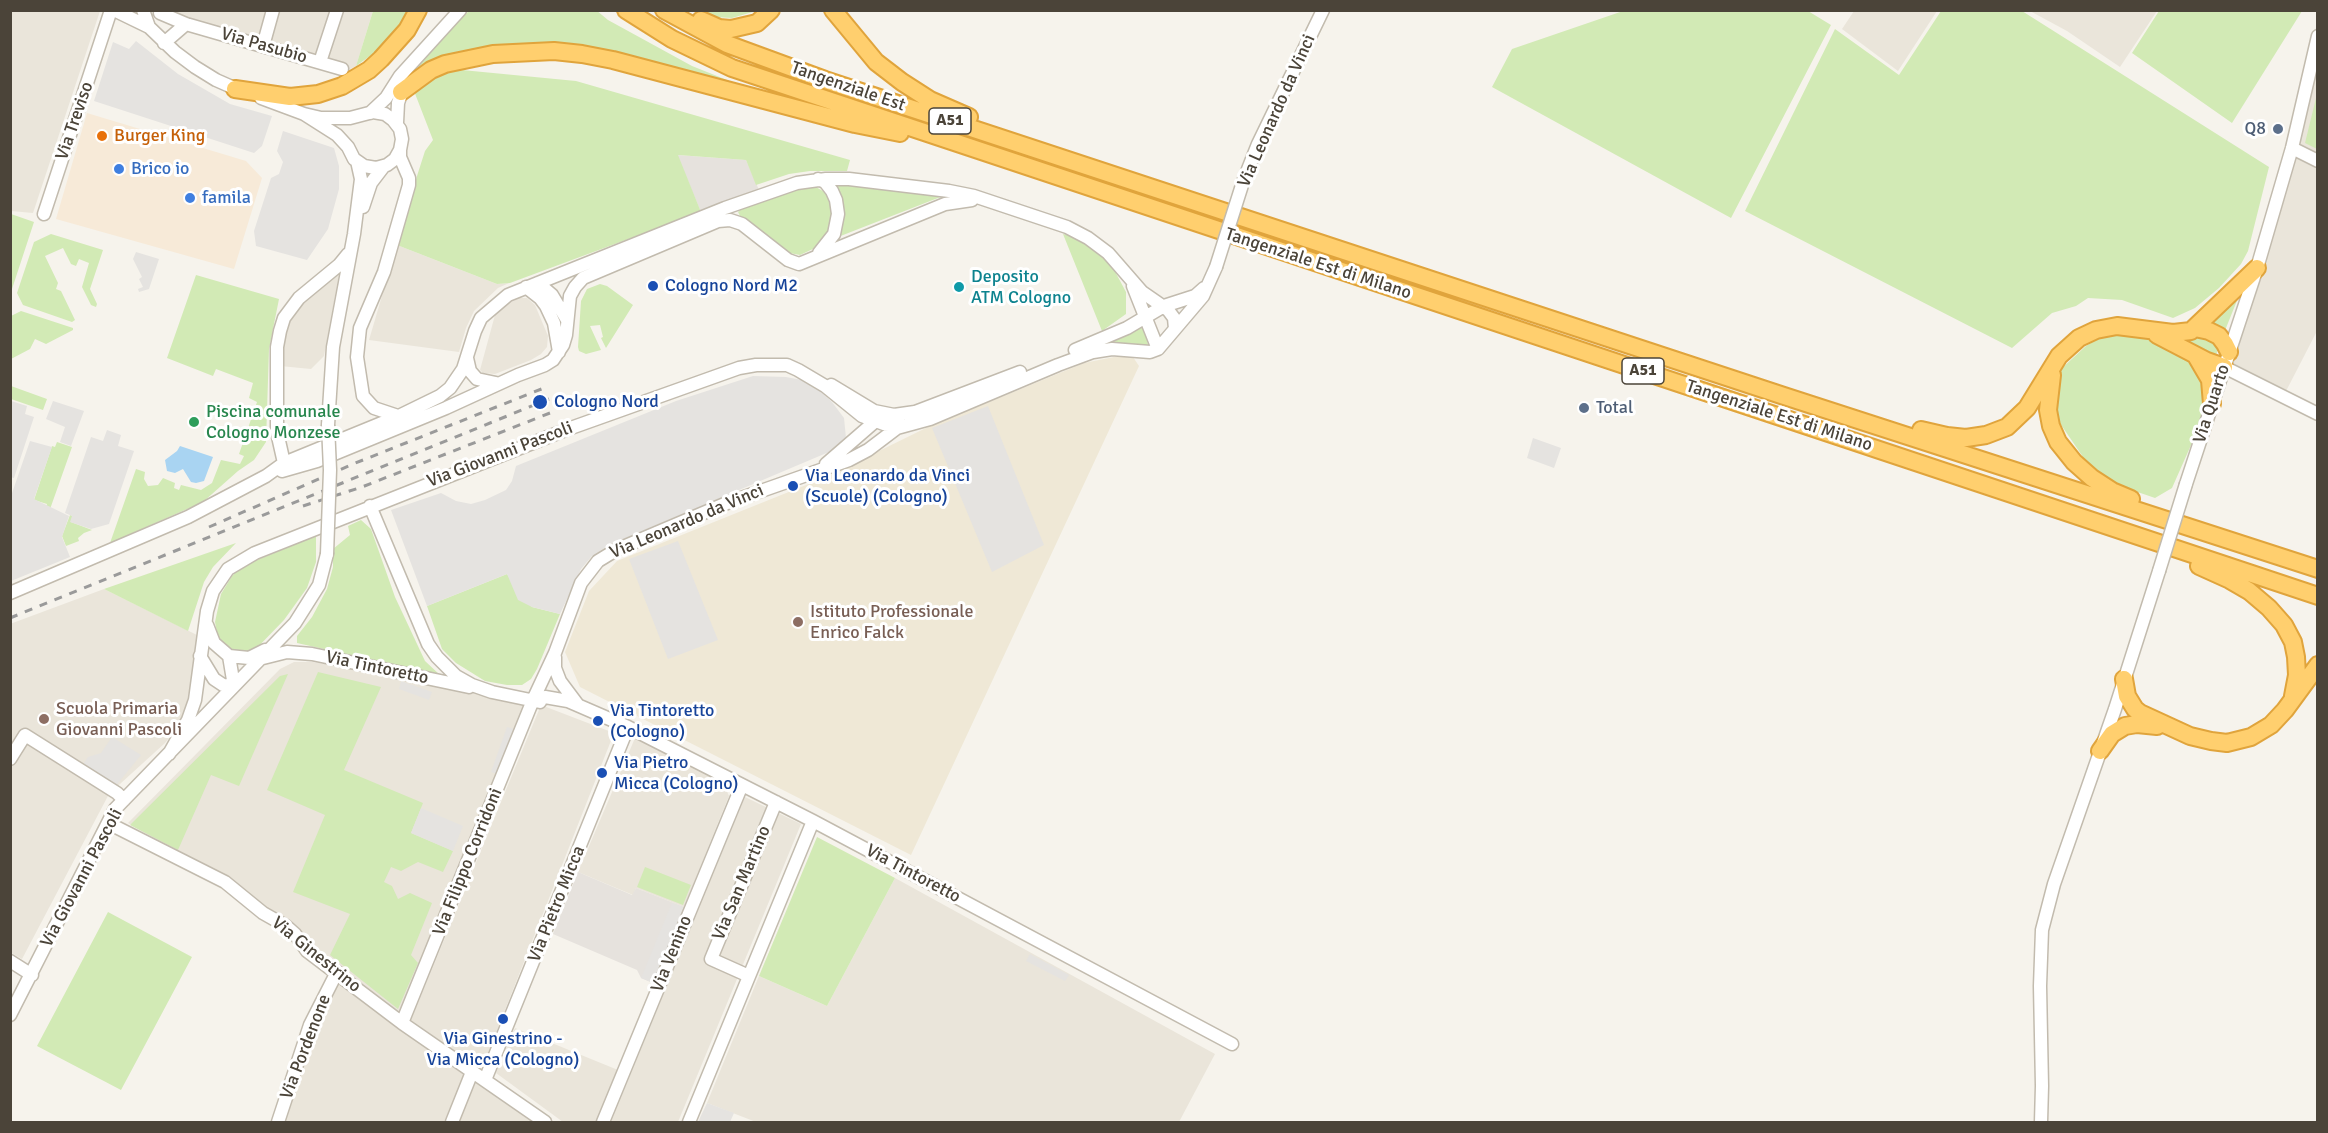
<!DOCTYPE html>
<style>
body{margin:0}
#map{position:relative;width:2328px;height:1133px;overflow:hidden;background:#f6f3ec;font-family:Signika,sans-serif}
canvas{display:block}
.frame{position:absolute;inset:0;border:12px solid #4b4439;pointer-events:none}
</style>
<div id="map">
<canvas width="2328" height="1133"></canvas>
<div class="frame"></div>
</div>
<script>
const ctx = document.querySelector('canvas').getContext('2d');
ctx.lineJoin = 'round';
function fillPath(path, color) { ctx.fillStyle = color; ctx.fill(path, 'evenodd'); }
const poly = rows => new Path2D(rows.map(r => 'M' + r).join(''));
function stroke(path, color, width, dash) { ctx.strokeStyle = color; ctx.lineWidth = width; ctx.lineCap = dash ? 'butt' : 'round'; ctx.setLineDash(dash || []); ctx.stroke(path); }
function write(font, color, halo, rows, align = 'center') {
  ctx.font = font + ' Signika,sans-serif'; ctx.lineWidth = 6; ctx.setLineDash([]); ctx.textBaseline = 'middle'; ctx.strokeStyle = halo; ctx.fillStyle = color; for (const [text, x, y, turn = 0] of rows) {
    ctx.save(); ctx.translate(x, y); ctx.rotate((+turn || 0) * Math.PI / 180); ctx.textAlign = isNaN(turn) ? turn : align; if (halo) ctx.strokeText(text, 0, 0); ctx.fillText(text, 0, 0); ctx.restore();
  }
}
fillPath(poly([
 [11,10,100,11,33,213,11,211],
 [154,11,373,11,356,66,344,72,157,13],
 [1854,11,1854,10,1937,11,1898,71,1842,29],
 [2030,11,2157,11,2120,67,2067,31],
 [2317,51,2317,331,2284,395,2227,366],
 [397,245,497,284,509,283,498,288,474,311,466,328,459,352,369,340],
 [335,272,339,274,324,356,311,369,280,366,283,332,297,305],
 [519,298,527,298,535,305,548,336,547,347,541,354,531,360,495,374,483,373,480,370,495,315,504,306],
 [104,589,201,637,192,698,185,718,165,743,109,794,22,959,10,952,10,624],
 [294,662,313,662,529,702,401,1020,218,876,128,823,280,669],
 [541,705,614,733,483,1066,474,1065,411,1020],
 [635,738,723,782,729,796,684,907,636,888,633,895,578,872],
 [745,797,801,824,678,1122,611,1122],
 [895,878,1215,1054,1179,1122,756,1122,707,1103,759,976,827,1006],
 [338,980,464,1075,444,1122,284,1122,312,1039],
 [515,1028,618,1070,596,1122,563,1122,496,1073],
 [474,1080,536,1122,458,1122]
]), '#eae5da');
fillPath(poly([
 [87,113,246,161,262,178,234,269,56,219]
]), '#f7ead8');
fillPath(poly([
 [677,155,746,160,759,190,701,212],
 [578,872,632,895,636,888,684,907,653,983,641,978,637,970,553,934]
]), '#e6e2dd');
fillPath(poly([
 [1114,357,1133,357,1139,366,911,855,580,687,565,652,589,591,617,561,826,477,928,427,1084,363]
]), '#efe8d6');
fillPath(poly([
 [596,10,608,20,692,66,732,82,688,74,586,47,550,43,502,46,460,52,442,57,420,67,417,66,445,32,469,11],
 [1626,10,1808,11,1831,25,1731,218,1492,87,1512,49],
 [373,11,411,11,395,38,356,66],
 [699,11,756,11,732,18,714,17],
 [1941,11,2022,11,2269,167,2248,251,2241,264,2219,288,2195,308,2173,318,2122,300,2088,298,2076,306,2052,313,2012,348,1745,211,1835,29,1899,75],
 [2159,11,2159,10,2302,11,2232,123,2132,53],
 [462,70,576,81,850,160,847,171,810,171,789,174,756,185,746,160,678,155,701,212,510,283,497,284,397,245,417,176,425,151,433,140,414,91,431,79,446,72],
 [2317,94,2318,149,2317,149,2305,143],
 [836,182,943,196,838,237,843,201],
 [816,187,828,194,833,215,828,231,815,248,800,255,784,252,742,220,738,212,742,208,767,197,796,189],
 [11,214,34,222,11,292,10,214],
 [51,234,103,250,90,289,97,304,96,307,91,305,82,287,89,263,79,259,76,266,71,264,63,248,45,256,58,283,56,289,61,291,75,320,72,322,23,305,17,293,34,242],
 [1063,234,1074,237,1093,248,1111,264,1126,292,1126,314,1102,331],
 [196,275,279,299,269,349,266,442,254,460,238,471,203,502,110,543,136,469,145,472,144,479,148,486,158,485,163,478,175,483,174,488,179,490,181,485,201,490,212,483,221,460,240,464,244,456,239,454,257,402,249,398,253,383,216,369,213,376,167,358],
 [600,284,607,286,633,305,606,348,601,338,603,337,600,325,590,326,601,350,586,354,579,351,578,347,581,301,587,289],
 [2240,293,2224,333,2208,324],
 [21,311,73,328,73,330,46,344,35,339,30,349,11,359,11,316],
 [1143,325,1149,348,1129,344,1105,346,1104,342],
 [2115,334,2136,335,2158,342,2187,358,2202,373,2205,397,2199,427,2172,488,2155,498,2126,488,2094,473,2055,416,2054,389,2061,369,2086,346,2100,337],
 [2188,335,2211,338,2218,348,2216,356,2180,339],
 [11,386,47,399,43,410,11,399],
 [57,442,72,447,49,512,45,510,47,504,34,500,52,446,55,447],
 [70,515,73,516,71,522,92,530,84,533,78,538,79,541,66,546,62,536],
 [361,520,371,529,395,597,425,661,440,675,297,643,297,636,312,617,327,589,333,567,333,549,350,535,348,526],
 [316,536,316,562,307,588,284,620,254,651,237,653,219,643,215,622,221,594,232,576,242,566],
 [236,543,213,567,204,582,188,631,104,589],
 [507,574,532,607,560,614,537,669,531,679,522,685,507,685,485,681,456,663,442,649,427,606],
 [318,672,381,687,344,770,423,803,411,833,453,851,443,872,418,862,401,871,391,867,384,882,392,886,398,899,410,893,432,903,411,955,418,963,398,1009,330,955,350,914,293,892,325,815,267,790],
 [288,674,239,786,211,775,178,850,130,825,280,676],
 [817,837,895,878,827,1006,759,976],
 [645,867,691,885,683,905,637,887],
 [108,912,192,957,121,1090,37,1046]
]), '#d2eab5');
fillPath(poly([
 [136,41,178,74,230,104,272,116,262,146,254,153,94,101,113,42,129,49],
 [283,131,334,148,339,166,339,189,328,229,307,260,256,246,254,231,271,178,279,174,283,162,277,151],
 [136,252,159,259,149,289,139,292,138,289,143,287,139,279,142,277,133,259],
 [753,376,786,377,802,380,819,390,832,402,844,418,846,438,836,449,609,545,592,556,581,569,560,614,532,607,518,600,507,574,427,606,391,510,441,493,456,501,471,504,485,500,506,490,512,481,516,466,676,401],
 [11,401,27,406,25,414,34,417,14,478,10,477],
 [53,401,84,411,71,446,60,442,65,427,46,419],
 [988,406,1044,545,992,572,932,428],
 [107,430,121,435,118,446,134,451,109,524,91,529,70,522,72,516,65,513,91,437,103,441],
 [1533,438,1561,448,1554,468,1527,458],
 [30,441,52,447,34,499,69,516,62,537,70,557,11,581,11,496],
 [678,541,718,640,668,659,629,559],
 [401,681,432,692,429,700,399,689],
 [507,727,514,729,497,774,491,772],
 [112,737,141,755,114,788,82,766,88,757,101,753],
 [421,808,463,826,453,851,411,833],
 [672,903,684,907,653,983,641,978],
 [1030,954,1069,975,1065,981,1026,961],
 [707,1103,734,1113,730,1122,698,1122]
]), '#e5e3e0');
fillPath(poly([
 [180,446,213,457,204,481,196,483,191,482,183,469,175,473,167,471,165,460,177,451]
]), '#a9d4f2');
const minor = poly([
 [114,10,149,27,175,52,195,67,216,80,241,91],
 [143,10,149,27],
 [160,13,186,24,342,69],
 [164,43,186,24],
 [263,46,273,10],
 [320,62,337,10],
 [261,98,304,114,321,118,350,118,373,112,385,114,393,120,400,129,402,139,400,150,395,159,387,165,376,168,364,166,354,159,348,147,337,135,304,114],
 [370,113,386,98,400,76,460,10],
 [397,123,398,103,404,85],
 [2292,148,2318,161],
 [818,179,825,182,832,191,836,200,838,214,834,234,819,253],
 [1243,182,1258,144,1323,10],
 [363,207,371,183,384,166],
 [44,214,111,10],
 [538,283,552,295,567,320],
 [1133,286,1158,349],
 [526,287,540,298,546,306,554,323,559,352],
 [1075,350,1127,328,1164,306,1195,296,1204,288],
 [467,358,470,371,477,379,496,383],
 [2224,367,2318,414],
 [831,385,874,411,894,415,915,412,1020,372],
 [398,416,374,408,363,396,357,357,360,328,384,272,409,185,409,178,400,157,400,151],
 [328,425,333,347,354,234,361,179,357,161],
 [826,464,879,418],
 [289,466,284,463,277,432,277,347,280,331,284,318,299,298,339,265,348,254],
 [282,471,317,461,446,408,518,375,545,365,553,360,563,345,566,335,570,296,575,287,583,278,718,221,730,220,742,224,788,260,799,264,945,204,972,200],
 [2186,484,2257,268,2292,148,2318,36],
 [370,506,428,644,437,657,456,676,472,685,492,692,540,702],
 [10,593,188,517,266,476,284,463,399,416,440,396,450,388,463,369,475,331,481,318,508,295,725,208,797,183,826,179,849,179,949,191,974,196,1067,227,1088,238,1108,253,1142,292,1168,310,1174,318,1175,329],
 [207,625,214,643,229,656,249,658,265,650],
 [200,656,214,679,223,685,234,686,229,656],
 [555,657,555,668,560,681,578,705],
 [263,658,287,652,312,654,469,687],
 [533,700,545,697,568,701,628,727,813,821,1232,1044],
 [169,754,188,720,195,700,207,611,213,591,228,569,255,553,568,429,739,368,756,365,787,365,798,370,825,386,862,416,884,424,902,425],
 [10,759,25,735,117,793,124,800],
 [108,823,225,882,263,913,286,926,295,934,307,951,402,1023,545,1122],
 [10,961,32,975],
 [749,976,711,959,776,802],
 [10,1015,115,809,295,623,319,585,327,554],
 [402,1023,533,700,555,653,581,583,598,561,616,550,727,503,849,460,868,450,897,428,930,419,1058,365,1093,352,1112,349,1150,352,1158,349,1203,296,1216,267],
 [485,1080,628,727],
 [278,1122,310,1025,337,972],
 [452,1122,472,1072],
 [603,1122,742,785],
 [689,1122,813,821],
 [2041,1122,2042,1086,2040,986,2042,930,2054,884,2115,709,2159,571]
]);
const highway = poly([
 [626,10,672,39,732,68,2318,596],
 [664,10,727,44,825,80,1784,396,2318,569],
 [833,10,876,62,902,82,930,100,969,117],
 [701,20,719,28,731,29,757,23,771,10],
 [235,89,290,97,318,94,342,86,369,70,381,59,407,30,418,10],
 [401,92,431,70,445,64,493,54,554,51,582,54,613,60,855,124,900,133],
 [2195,328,2209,331,2219,336,2225,344,2229,352],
 [2157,335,2207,361,2224,367],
 [2196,356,2210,380,2212,404],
 [2052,375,2048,410,2051,426,2058,442,2074,462,2092,478,2112,491,2131,499],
 [1921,430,1947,436,1966,438,1986,435,2007,427,2027,408,2059,356,2079,338,2096,330,2117,326,2173,333,2191,331,2257,268],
 [2199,566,2230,580,2249,591,2269,608,2284,625,2293,642,2296,657,2297,675,2293,696],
 [2124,679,2127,696,2135,709,2140,713,2190,736,2211,741,2227,743,2251,737,2271,725,2285,710,2318,665],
 [2100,751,2112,734,2125,726,2137,724,2157,726]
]);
stroke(minor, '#c2bbae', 15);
stroke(highway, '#e0a43c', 20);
stroke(minor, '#fff', 12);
stroke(highway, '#ffcf6e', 16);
stroke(poly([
 [303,506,362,487,555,411],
 [209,527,353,464,544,388],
 [10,618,549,399]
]), '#9a9a9a', 3, [8, 8]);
const minorBridge = poly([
 [1216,267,1243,182],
 [327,554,330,470,328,425],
 [2159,571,2186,484]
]);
stroke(minorBridge, '#c2bbae', 15, []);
stroke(minorBridge, '#fff', 12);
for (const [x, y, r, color] of [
 [2278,129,6,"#5c6f8a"],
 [102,136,6,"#e8710a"],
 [119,169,6,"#3f7fe0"],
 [190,198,6,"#3f7fe0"],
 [653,286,6,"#1a4fb4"],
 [959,287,6,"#0f9aa8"],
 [540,402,8,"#1a4fb4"],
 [1584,408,6,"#5c6f8a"],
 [194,422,6,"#2e9e5b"],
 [793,486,6,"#1a4fb4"],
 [798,622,6,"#8d6e63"],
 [44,719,6,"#8d6e63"],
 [598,721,6,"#1a4fb4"],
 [602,773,6,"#1a4fb4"],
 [503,1019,6,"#1a4fb4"]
]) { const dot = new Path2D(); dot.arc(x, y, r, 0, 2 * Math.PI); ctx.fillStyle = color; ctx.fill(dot); stroke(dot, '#fff', 2); }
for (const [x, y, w] of [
 [950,121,42],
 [1643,371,42]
]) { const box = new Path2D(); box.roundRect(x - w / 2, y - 13, w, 26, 4.5); ctx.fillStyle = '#fff'; ctx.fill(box); stroke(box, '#4b4439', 1.5); }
write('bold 16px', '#4b4439', null, [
 ["A51",950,121],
 ["A51",1643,371]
]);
write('18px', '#4b4439', '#fff', [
 ["Via Pasubio",264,46,16],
 ["Tangenziale Est",848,87,19],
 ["Via Leonardo da Vinci",1277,111,-66],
 ["Via Treviso",75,121,-71],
 ["Tangenziale Est di Milano",1318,264,18],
 ["Via Quarto",2212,404,-72],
 ["Tangenziale Est di Milano",1779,416,18],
 ["Via Giovanni Pascoli",500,455,-21],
 ["Via Leonardo da Vinci",687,522,-23],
 ["Via Tintoretto",377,668,12],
 ["Via Filippo Corridoni",468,862,-68],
 ["Via Tintoretto",913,874,28],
 ["Via Giovanni Pascoli",82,878,-62],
 ["Via San Martino",742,883,-67],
 ["Via Pietro Micca",557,904,-68],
 ["Via Venino",672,954,-68],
 ["Via Ginestrino",316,955,39],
 ["Via Pordenone",306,1047,-69]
]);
write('18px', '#4e5e75', '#fff', [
 ["Q8",2266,129],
 ["Total",1596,408,"left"]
], 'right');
write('18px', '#c56008', '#fff', [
 ["Burger King",114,136]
], 'left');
write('18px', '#366cbe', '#fff', [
 ["Brico io",131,169],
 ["famila",202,198]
], 'left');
write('18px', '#0d838f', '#fff', [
 ["Deposito",971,277],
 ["ATM Cologno",971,298]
], 'left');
write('18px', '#164399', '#fff', [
 ["Cologno Nord M2",665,286],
 ["Cologno Nord",554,402],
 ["Via Leonardo da Vinci",805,476],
 ["(Scuole) (Cologno)",805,497],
 ["Via Tintoretto",610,711],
 ["(Cologno)",610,732],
 ["Via Pietro",614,763],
 ["Micca (Cologno)",614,784],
 ["Via Ginestrino -",503,1039,"center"],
 ["Via Micca (Cologno)",503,1060,"center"]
], 'left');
write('18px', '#27864d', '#fff', [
 ["Piscina comunale",206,412],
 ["Cologno Monzese",206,433]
], 'left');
write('18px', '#785e54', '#fff', [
 ["Istituto Professionale",810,612],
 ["Enrico Falck",810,633],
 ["Scuola Primaria",56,709],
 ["Giovanni Pascoli",56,730]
], 'left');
</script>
